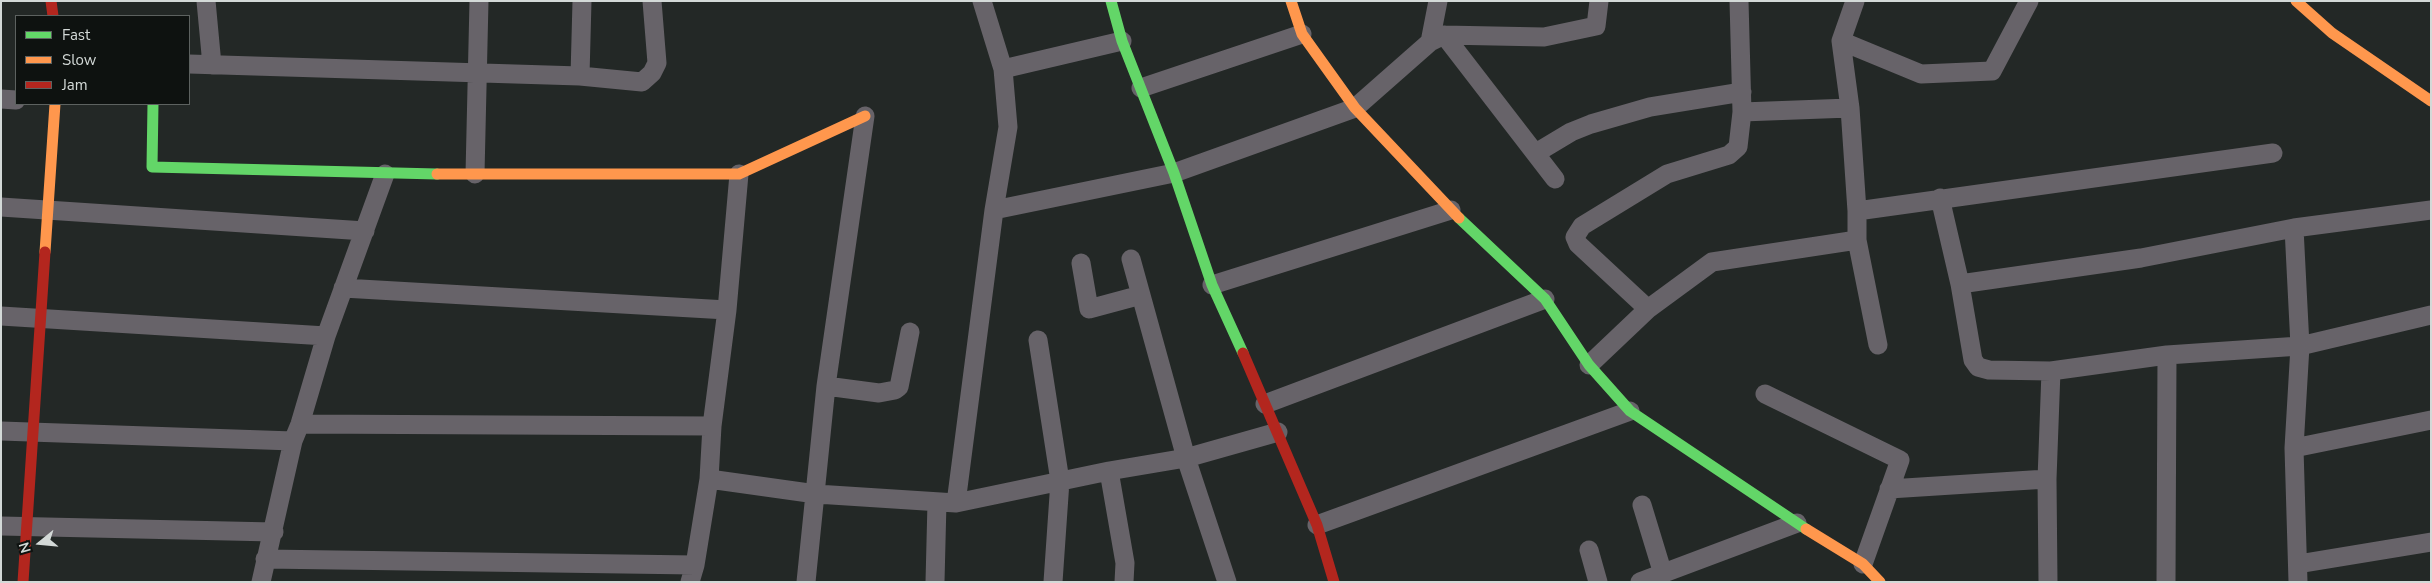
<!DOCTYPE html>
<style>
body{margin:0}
#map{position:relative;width:2432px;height:583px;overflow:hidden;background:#232826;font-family:"Nunito Sans",sans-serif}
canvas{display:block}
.frame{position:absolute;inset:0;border:2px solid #d3d9d7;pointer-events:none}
.legend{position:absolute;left:15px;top:15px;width:175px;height:90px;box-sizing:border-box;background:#0e1210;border:1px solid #5d6260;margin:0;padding:6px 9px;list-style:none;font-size:15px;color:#d3d9d7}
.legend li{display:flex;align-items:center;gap:10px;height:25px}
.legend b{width:25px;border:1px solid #5d6260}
.north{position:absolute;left:15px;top:518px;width:50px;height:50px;-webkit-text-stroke:4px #0e1210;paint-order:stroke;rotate:253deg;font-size:14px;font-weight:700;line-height:20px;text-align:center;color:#d3d9d7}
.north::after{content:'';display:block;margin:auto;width:18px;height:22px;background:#d3d9d7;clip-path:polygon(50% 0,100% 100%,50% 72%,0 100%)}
</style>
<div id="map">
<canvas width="2432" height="583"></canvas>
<div class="frame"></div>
<ul class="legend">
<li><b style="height:6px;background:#63d668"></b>Fast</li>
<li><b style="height:6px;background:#ff974d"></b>Slow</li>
<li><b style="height:6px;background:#b3261e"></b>Jam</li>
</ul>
<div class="north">N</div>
</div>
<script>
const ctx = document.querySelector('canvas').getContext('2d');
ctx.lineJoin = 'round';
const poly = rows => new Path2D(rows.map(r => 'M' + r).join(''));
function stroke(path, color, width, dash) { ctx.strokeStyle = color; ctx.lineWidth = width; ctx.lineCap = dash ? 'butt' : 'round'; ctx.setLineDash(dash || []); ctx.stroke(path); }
stroke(poly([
 [206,1,212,65],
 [1855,1,1841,41,1921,74,1992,71,2029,1],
 [1444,35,1555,179],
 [1841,41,1850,108,1857,211,1857,240,1878,345],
 [1430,42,1438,1],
 [189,64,580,76,642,82,652,73,657,63,652,1],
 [1003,69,1122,41],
 [580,76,582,1],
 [1141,88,1302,34],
 [1,99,16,100],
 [1742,112,1850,108],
 [1536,153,1571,132,1591,124,1650,107,1742,92],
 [475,174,479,1],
 [1940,198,1960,284,1973,360,1978,367,1989,370,2051,371,2167,355,2300,346,2431,315],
 [1,207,365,231],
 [994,210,1174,173,1355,108,1430,42,1444,35,1544,37,1596,26,1599,1],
 [1857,211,2273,153],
 [2294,228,2300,346,2294,448,2298,582],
 [1131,259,1186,458,1227,582],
 [1081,263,1089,309,1141,295],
 [1960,284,2141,258,2294,228,2431,210],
 [1212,285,1451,210],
 [343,288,727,310],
 [1648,309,1578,244,1575,237,1582,226,1667,174,1729,155,1738,147,1742,112,1739,1],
 [1,316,326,336],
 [1038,340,1060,481,1053,582],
 [1589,365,1648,309,1712,262,1857,240],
 [826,386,879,393,895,390,899,387,910,332],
 [1765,394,1900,460,1863,564],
 [1265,404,1545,299],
 [300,424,712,426],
 [1,431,293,441],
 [2294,448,2431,420],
 [1109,471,1125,563,1124,582],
 [709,479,816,494,956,503,1109,471,1186,458,1278,432],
 [1889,489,2047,479],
 [956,503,994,210,1008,127,1003,69,982,1],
 [1642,505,1663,574],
 [1317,525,1630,411],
 [1,526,274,532],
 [1589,550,1598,582],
 [265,559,695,565],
 [2298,564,2431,542],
 [261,582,293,441,300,424,326,336,385,174],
 [690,582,695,565,709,479,712,426,727,310,739,174],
 [806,582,826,386,865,116],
 [935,582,937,502],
 [1640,582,1797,523],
 [2048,582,2047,479,2051,371],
 [2166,582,2167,355]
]), '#676369', 19);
stroke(poly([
 [1111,1,1122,41,1174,173,1212,285,1243,353],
 [153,104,152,167,437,174],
 [1459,218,1545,299,1589,365,1630,411,1806,529]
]), '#63d668', 11);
stroke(poly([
 [1291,1,1302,34,1355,108,1459,218],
 [2296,1,2332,33,2431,101],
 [437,174,739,174,865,116],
 [45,252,55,104],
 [1806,529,1863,564,1880,582]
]), '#ff974d', 11);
stroke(poly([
 [51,1,53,16],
 [1243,353,1317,525,1334,582],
 [23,582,45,252]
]), '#b3261e', 11);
</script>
